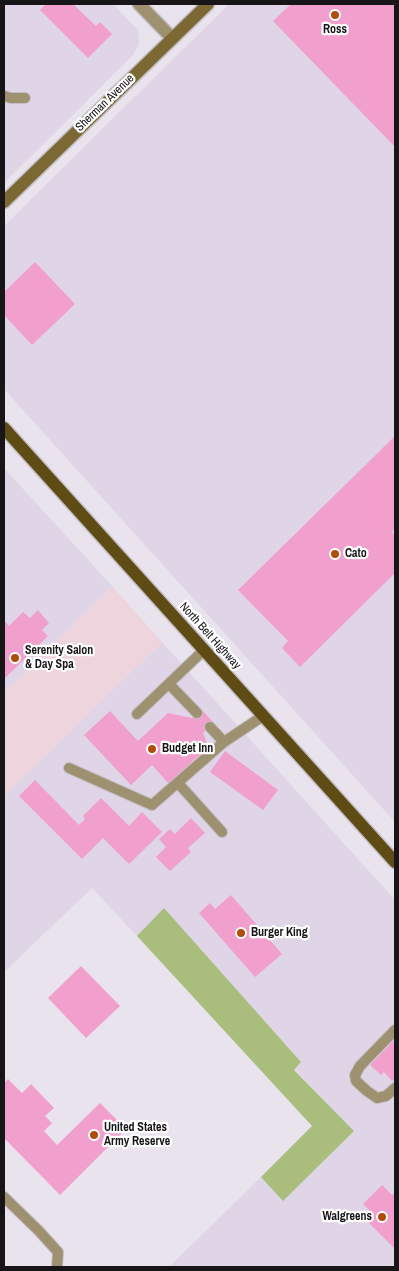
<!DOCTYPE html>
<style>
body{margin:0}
#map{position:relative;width:399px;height:1271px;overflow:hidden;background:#e9e3ee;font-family:"Archivo Narrow",sans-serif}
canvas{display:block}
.frame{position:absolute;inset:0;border:5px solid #171518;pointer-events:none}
</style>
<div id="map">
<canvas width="399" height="1271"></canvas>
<div class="frame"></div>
</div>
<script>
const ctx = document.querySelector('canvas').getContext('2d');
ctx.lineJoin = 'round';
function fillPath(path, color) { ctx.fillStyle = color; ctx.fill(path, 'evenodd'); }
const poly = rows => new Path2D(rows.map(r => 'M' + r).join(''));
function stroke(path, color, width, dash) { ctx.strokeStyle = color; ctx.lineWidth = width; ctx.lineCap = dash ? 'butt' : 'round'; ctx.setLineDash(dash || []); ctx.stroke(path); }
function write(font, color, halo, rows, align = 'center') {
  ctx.font = font + ' "Archivo Narrow",sans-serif'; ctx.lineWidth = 4.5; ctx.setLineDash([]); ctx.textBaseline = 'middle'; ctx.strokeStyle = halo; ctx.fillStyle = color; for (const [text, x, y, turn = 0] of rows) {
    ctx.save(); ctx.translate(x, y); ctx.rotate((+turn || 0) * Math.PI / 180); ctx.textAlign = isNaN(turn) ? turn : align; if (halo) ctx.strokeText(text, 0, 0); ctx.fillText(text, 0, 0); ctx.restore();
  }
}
fillPath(poly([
 [4,4,113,4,138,30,139,44,133,55,4,183],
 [229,4,395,4,395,822,4,389,4,226],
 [4,468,112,586,4,693],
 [162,642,395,900,395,1267,169,1267,261,1177,283,1200,354,1131,294,1069,301,1062,164,909,137,936,92,888,4,972,4,796]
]), '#dfd5e7');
fillPath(poly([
 [112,586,162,642,4,796,4,693]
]), '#edd4dd');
fillPath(poly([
 [164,908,301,1062,294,1070,354,1131,283,1201,261,1177,312,1126,137,936]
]), '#a9be7c');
fillPath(poly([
 [46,4,73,4,96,26,100,22,112,34,88,58,40,10],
 [291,4,395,4,395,147,273,21],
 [35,262,75,304,32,345,4,315,4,292],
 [395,436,395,529,392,532,395,536,395,573,300,667,282,648,288,641,238,590],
 [38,610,49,623,42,630,48,636,4,679,4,622,5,621,9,626,23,612,30,618],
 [201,709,214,723,203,733,207,744,206,755,197,757,169,784,152,765,131,785,84,735,110,711,138,741,168,713,192,718],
 [225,751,278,790,263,810,210,772],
 [35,780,79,825,85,819,83,816,101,798,129,826,142,812,162,832,129,864,103,838,82,859,19,796],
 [191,818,205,833,188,848,191,852,170,871,156,857,166,847,159,839,170,829,175,834],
 [231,895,282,954,255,977,199,913,210,903,215,909],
 [81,966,120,1006,86,1038,48,998],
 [395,1039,395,1078,392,1081,384,1072,381,1075,370,1065],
 [8,1079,22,1093,31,1084,54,1108,45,1116,52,1123,44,1131,57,1145,100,1103,126,1129,60,1195,4,1138,4,1083],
 [382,1185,392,1195,395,1192,395,1249,366,1220,373,1214,363,1204]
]), '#f1a0ce');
const lane = poly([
 [4,96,11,98,25,98],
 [169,684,197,713],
 [137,714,204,650],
 [210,727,224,742],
 [69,768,152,805,224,742,263,716],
 [178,783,222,832],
 [395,1030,360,1066,355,1075,356,1081,367,1091,377,1098,386,1096,395,1088],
 [4,1197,39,1231,58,1252,57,1267]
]);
const street = poly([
 [139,4,172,38]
]);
const secondary = poly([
 [4,202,208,4]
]);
const primary = poly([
 [4,428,395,862]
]);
stroke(lane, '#c3bec7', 12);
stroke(street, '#c3bec7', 15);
stroke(secondary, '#c3bec7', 15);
stroke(primary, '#c3bec7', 15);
stroke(lane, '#9e916f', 10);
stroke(street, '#9e916f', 12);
stroke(secondary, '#7b6833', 12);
stroke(primary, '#5f4c14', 12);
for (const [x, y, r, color] of [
 [335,15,5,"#ae4d0c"],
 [335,554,5,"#ae4d0c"],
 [15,658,5,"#ae4d0c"],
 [152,749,5,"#ae4d0c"],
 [241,933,5,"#ae4d0c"],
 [94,1135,5,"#ae4d0c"],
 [382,1217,5,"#ae4d0c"]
]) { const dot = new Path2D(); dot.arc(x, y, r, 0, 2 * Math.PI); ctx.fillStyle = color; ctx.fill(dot); stroke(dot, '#fff', 2); }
write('bold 12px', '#171518', '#fff', [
 ["Ross",335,30,"center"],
 ["Cato",345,554],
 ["Serenity Salon",25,651],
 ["& Day Spa",25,665],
 ["Budget Inn",162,749],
 ["Burger King",251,933],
 ["United States",104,1128],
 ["Army Reserve",104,1142],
 ["Walgreens",372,1217,"right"]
], 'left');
write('12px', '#171518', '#fff', [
 ["Sherman Avenue",105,103,-44],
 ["North Belt Highway",210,636,48]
]);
</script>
